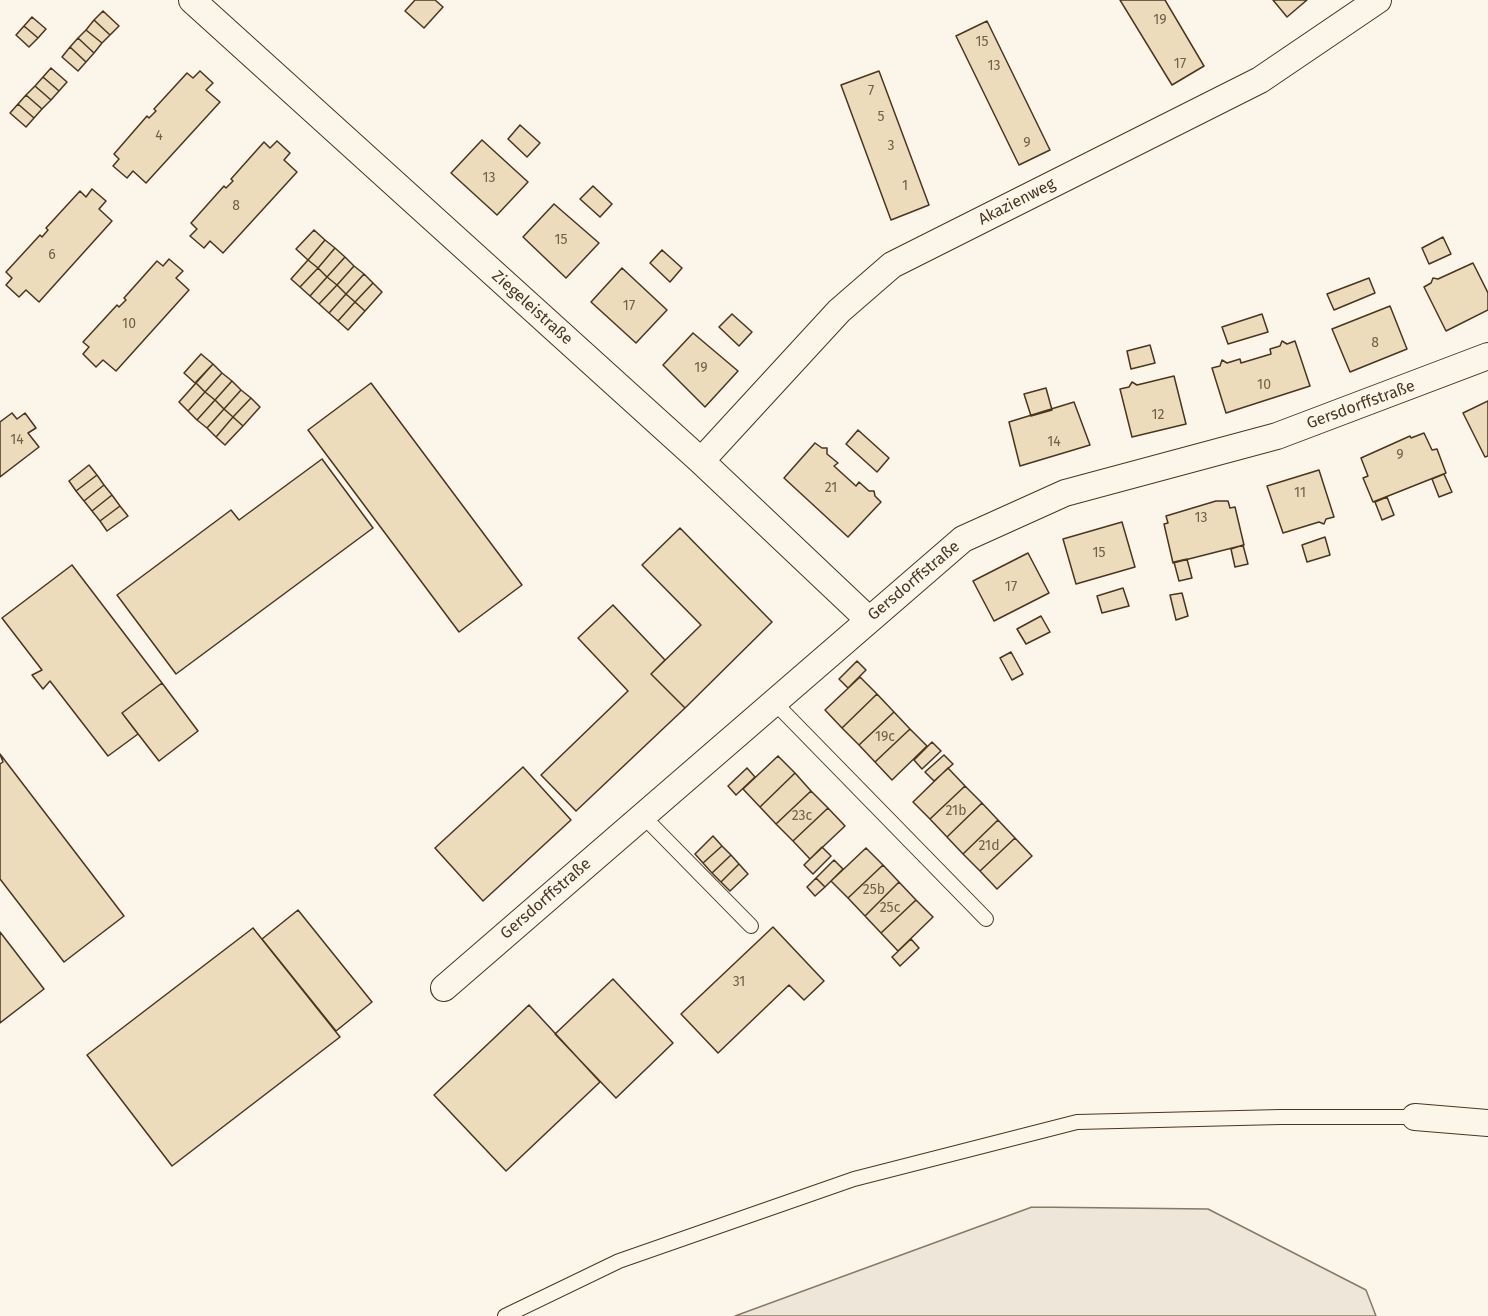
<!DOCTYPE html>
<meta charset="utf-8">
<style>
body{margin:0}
canvas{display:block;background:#fbf6e9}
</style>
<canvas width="1488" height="1316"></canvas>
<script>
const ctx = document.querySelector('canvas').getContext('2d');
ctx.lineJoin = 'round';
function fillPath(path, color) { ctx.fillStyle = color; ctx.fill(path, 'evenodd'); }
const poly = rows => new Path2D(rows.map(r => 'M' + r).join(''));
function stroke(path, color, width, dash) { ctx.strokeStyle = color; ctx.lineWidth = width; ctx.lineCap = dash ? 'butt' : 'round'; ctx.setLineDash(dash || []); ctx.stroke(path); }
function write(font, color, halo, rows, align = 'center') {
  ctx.font = font + ' "Fira Sans",sans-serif'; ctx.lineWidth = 4.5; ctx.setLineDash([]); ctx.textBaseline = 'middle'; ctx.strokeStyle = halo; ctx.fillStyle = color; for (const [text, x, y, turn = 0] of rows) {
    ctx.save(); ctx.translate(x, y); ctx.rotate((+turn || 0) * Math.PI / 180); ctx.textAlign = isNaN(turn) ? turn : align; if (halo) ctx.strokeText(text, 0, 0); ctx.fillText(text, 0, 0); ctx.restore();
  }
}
const green = poly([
 [1032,1207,1208,1209,1366,1290,1376,1316,735,1316,1032,1207]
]);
fillPath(green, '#ede6d9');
stroke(green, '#887966', 1.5);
const building = poly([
 [415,0,435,0,443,7,424,28,405,11,415,0],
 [1120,0,1165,0,1204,66,1172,85,1120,0],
 [1273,0,1307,0,1287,17,1273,0],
 [103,11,119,26,110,35,94,20,103,11],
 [32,17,46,29,38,38,24,26,32,17],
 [94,20,110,35,102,43,86,30,94,20],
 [987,21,1050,150,1019,165,956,36,987,21],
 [24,26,38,38,29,47,16,35,24,26],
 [86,30,102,43,94,53,78,38,86,30],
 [78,38,94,53,86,62,70,47,78,38],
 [70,47,86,62,78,71,62,57,70,47],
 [51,68,67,82,59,91,43,77,51,68],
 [200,71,213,83,206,90,220,102,146,183,133,171,127,178,113,166,119,159,114,154,147,116,149,118,156,111,154,109,187,73,193,78,200,71],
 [879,71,929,205,891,220,841,85,879,71],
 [43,77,59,91,51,100,35,86,43,77],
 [35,86,51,100,42,109,26,95,35,86],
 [26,95,42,109,34,118,18,104,26,95],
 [18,104,34,118,26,127,10,113,18,104],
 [520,125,540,143,527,157,508,139,520,125],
 [482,140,528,182,497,215,451,173,482,140],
 [277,141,290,153,284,160,297,172,223,253,210,241,204,248,190,236,197,229,191,223,224,186,226,188,233,181,231,179,264,142,270,148,277,141],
 [593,186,612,204,600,217,580,199,593,186],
 [92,189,106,201,99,209,112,221,39,302,26,290,19,297,6,285,12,278,6,272,40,235,42,237,48,230,46,228,80,191,86,197,92,189],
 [554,204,599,243,566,278,523,237,554,204],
 [314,230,325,240,308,260,296,249,314,230],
 [1443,237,1451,254,1429,264,1422,248,1443,237],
 [325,240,335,248,318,268,308,260,325,240],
 [335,248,345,257,327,277,318,268,335,248],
 [662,250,682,268,670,282,650,263,662,250],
 [345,257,354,266,337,285,327,277,345,257],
 [169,259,183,271,176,278,189,290,116,371,103,360,96,367,83,354,89,347,83,342,117,305,119,307,126,300,124,298,157,261,163,266,169,259],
 [308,260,318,268,300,287,291,279,308,260],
 [1473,263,1488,293,1488,310,1446,331,1424,287,1431,283,1433,278,1438,279,1473,263],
 [354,266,364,274,346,294,337,285,354,266],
 [318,268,327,277,310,296,300,287,318,268],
 [622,268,667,310,636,343,591,302,622,268],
 [364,274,373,283,355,302,346,294,364,274],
 [327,277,337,285,319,304,310,296,327,277],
 [1369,278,1375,293,1334,310,1327,294,1369,278],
 [373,283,382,292,365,311,355,302,373,283],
 [337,285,346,294,329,313,319,304,337,285],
 [346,294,355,302,338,321,329,313,346,294],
 [355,302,365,311,348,330,338,321,355,302],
 [1390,306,1407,349,1350,372,1332,329,1390,306],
 [732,314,752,332,739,346,719,327,732,314],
 [1262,314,1268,332,1228,344,1222,327,1262,314],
 [693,333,738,371,705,407,663,365,693,333],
 [1282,341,1287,344,1295,341,1310,386,1226,413,1212,368,1220,366,1222,360,1227,363,1240,359,1241,363,1271,354,1270,349,1280,346,1282,341],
 [1150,345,1155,363,1131,369,1127,351,1150,345],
 [201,354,213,364,195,383,184,373,201,354],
 [213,364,222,373,205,392,196,383,213,364],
 [222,373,232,381,215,400,205,392,222,373],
 [1174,376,1186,424,1132,437,1120,389,1129,387,1132,382,1137,385,1174,376],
 [232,381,241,390,224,409,215,400,232,381],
 [196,383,205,392,188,411,179,402,196,383],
 [371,383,522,585,459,632,308,430,371,383],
 [1046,388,1052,410,1031,416,1024,394,1046,388],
 [241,390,251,398,233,417,224,409,241,390],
 [205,392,215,400,197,420,188,411,205,392],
 [251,398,260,407,243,426,233,417,251,398],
 [215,400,224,409,207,428,197,420,215,400],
 [1488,401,1488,456,1485,457,1463,413,1488,401],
 [1074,402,1090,445,1020,466,1009,422,1074,402],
 [224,409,233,417,216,437,207,428,224,409],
 [12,413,17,419,25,413,36,428,28,433,39,447,0,477,0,422,12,413],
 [233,417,243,426,225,445,216,437,233,417],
 [858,430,889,458,877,472,846,444,858,430],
 [1424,433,1432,450,1437,449,1446,473,1373,502,1363,478,1368,476,1361,458,1410,436,1411,438,1424,433],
 [815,443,822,448,827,448,827,454,838,463,834,466,856,486,859,482,869,491,874,491,875,496,881,502,848,537,784,478,815,443],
 [322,459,373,528,176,674,117,595,231,510,239,520,322,459],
 [89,465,97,475,76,491,69,481,89,465],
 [1319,470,1334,517,1326,519,1324,524,1319,522,1283,533,1267,486,1319,470],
 [1444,474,1452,492,1439,497,1432,479,1444,474],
 [97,475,104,485,84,501,76,491,97,475],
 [104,485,112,495,92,511,84,501,104,485],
 [112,495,120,506,100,521,92,511,112,495],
 [1387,497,1394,515,1382,520,1375,502,1387,497],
 [1216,501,1228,501,1230,508,1235,507,1244,545,1173,563,1164,524,1168,523,1166,516,1216,501],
 [120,506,128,516,107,531,100,521,120,506],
 [1122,522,1135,567,1076,584,1063,539,1122,522],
 [680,528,772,622,685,708,651,674,701,625,642,565,680,528],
 [1325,537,1330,555,1307,562,1302,545,1325,537],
 [1243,545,1248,564,1235,567,1231,549,1243,545],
 [1028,553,1049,593,994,621,973,581,1028,553],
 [1187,559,1192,578,1179,581,1174,562,1187,559],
 [72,565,162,683,122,713,138,734,108,756,50,681,43,689,32,675,42,670,2,618,72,565],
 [1123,588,1129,606,1102,613,1097,596,1123,588],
 [1182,593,1188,616,1176,620,1170,595,1182,593],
 [613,605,665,660,651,674,685,708,576,811,541,775,628,691,578,638,613,605],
 [1041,616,1050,632,1026,644,1017,629,1041,616],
 [1011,652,1023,674,1012,680,1000,658,1011,652],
 [857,661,866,670,848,688,839,679,857,661],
 [860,677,877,694,842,728,825,710,860,677],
 [162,683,198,731,159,761,122,713,162,683],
 [877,694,894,712,859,745,842,728,877,694],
 [894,712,910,729,875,762,859,745,894,712],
 [910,729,927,746,892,780,875,762,910,729],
 [932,742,941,751,922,769,914,760,932,742],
 [0,754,124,916,64,962,0,879,0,764,3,762,0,754],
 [944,755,953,764,934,781,925,772,944,755],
 [778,756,795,773,760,807,743,789,778,756],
 [523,767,571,820,483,901,435,848,523,767],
 [747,768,755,777,736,795,728,786,747,768],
 [948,768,965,786,930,819,913,802,948,768],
 [795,773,811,791,776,824,760,807,795,773],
 [965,786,982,803,947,837,930,819,965,786],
 [811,791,828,808,793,841,776,824,811,791],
 [982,803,998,820,963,854,947,837,982,803],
 [828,808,845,826,810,859,793,841,828,808],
 [998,820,1015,838,980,871,963,854,998,820],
 [713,836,722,846,703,863,695,854,713,836],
 [1015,838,1032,856,997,889,980,871,1015,838],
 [722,846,731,855,712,873,703,863,722,846],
 [822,847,831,856,813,874,804,865,822,847],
 [866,848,883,865,848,898,831,881,866,848],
 [731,855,739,864,721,882,712,873,731,855],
 [834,860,843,869,825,887,816,878,834,860],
 [739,864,748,874,730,891,721,882,739,864],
 [883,865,899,882,865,916,848,898,883,865],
 [816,878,825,887,815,896,807,887,816,878],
 [899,882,916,900,881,933,865,916,899,882],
 [916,900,933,917,898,951,881,933,916,900],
 [298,910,372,1002,336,1031,262,939,298,910],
 [773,927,824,981,804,1000,789,985,718,1053,681,1014,773,927],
 [253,928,340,1037,172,1166,87,1055,253,928],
 [0,932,44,989,0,1023,0,932],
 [911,939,919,948,900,966,892,957,911,939],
 [613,979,673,1043,616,1098,555,1034,613,979],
 [529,1005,600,1082,506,1171,434,1095,529,1005]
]);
fillPath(building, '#ecdcbc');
stroke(building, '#4a3520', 1.5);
const lane = poly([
 [774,702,986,919],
 [643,816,751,926],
 [505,1316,619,1261,854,1179,1077,1122,1280,1117,1415,1117]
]);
const street = poly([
 [192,0,701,461,869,620],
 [701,461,839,311,892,265,1260,80,1378,0],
 [444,988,963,539,1065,493,1277,436,1488,356],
 [1415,1117,1488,1123]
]);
stroke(lane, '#4a3520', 16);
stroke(street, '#4a3520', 28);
stroke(lane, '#fbf6e9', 14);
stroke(street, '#fbf6e9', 26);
write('14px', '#725f47', null, [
 ["19",1160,20],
 ["15",982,42],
 ["17",1180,64],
 ["13",994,66],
 ["7",871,91],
 ["5",881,117],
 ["4",159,136],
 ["9",1027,143],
 ["3",891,146],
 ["13",489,178],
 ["1",905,186],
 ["8",236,206],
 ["15",561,240],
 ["6",52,255],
 ["17",629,306],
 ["10",129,324],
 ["8",1375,343],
 ["19",701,368],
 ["10",1264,385],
 ["12",1158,415],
 ["14",17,440],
 ["14",1054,442],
 ["9",1400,455],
 ["21",831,488],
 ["11",1300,493],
 ["13",1201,518],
 ["15",1099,553],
 ["17",1011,587],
 ["19c",885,737],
 ["21b",956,811],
 ["23c",802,816],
 ["21d",989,846],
 ["25b",874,890],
 ["25c",890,908],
 ["31",739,982]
]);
write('16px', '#4a3520', '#fbf6e9', [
 ["Akazienweg",1017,202,-27],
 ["Ziegeleistraße",532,308,42],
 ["Gersdorffstraße",1361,405,-20],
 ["Gersdorffstraße",914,581,-40],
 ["Gersdorffstraße",546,899,-41]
]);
</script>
